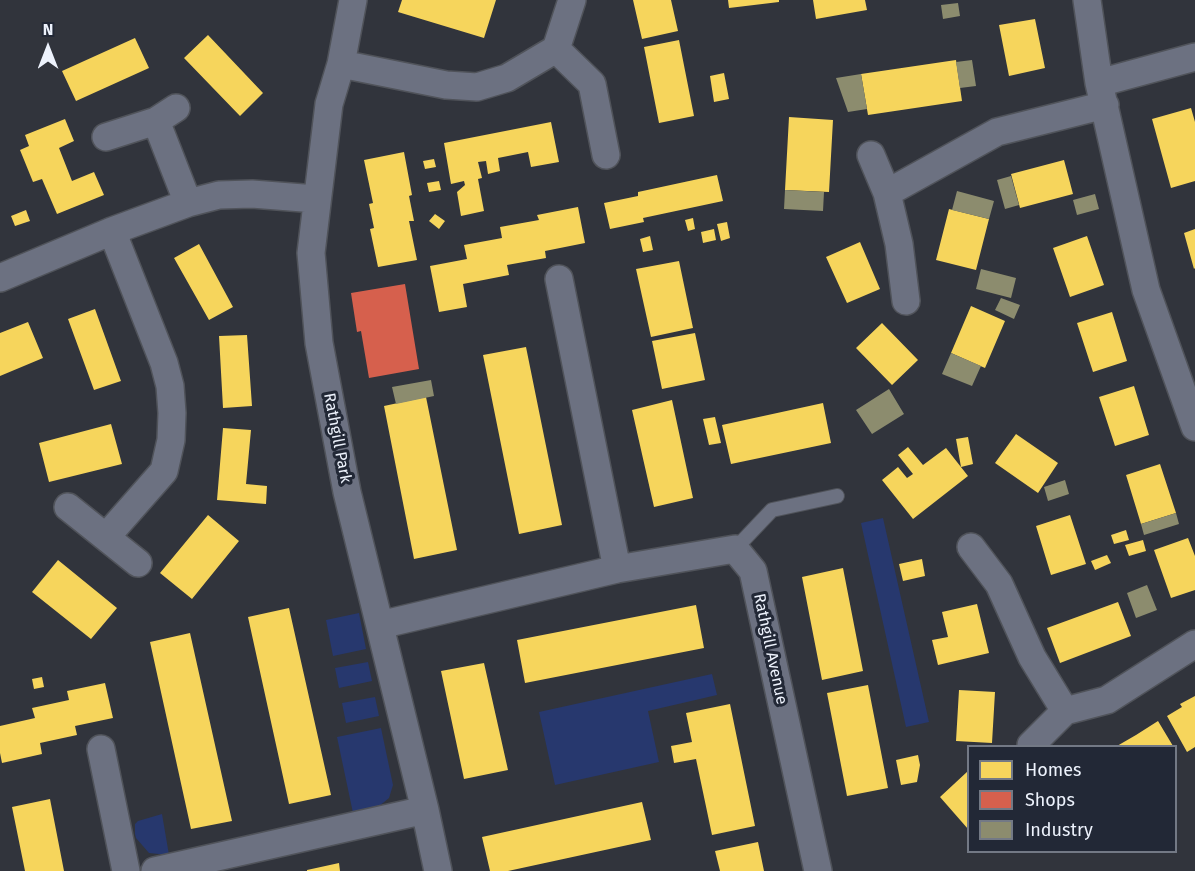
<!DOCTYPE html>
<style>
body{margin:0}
#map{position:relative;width:1195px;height:871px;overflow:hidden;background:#31343c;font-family:"Fira Sans",sans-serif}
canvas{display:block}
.legend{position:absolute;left:967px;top:745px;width:210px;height:108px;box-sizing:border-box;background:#222836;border:2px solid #737985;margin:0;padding:8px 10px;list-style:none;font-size:18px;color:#edf2fc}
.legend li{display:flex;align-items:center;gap:12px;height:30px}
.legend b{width:30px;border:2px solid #737985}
.north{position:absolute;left:18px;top:18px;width:60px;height:60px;-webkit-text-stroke:4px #222836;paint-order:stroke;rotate:0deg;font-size:16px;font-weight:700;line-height:24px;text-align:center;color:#edf2fc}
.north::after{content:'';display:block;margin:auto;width:21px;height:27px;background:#edf2fc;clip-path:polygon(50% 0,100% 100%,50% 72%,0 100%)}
</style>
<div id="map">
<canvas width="1195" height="871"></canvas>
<ul class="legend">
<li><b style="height:16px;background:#f6d55c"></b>Homes</li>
<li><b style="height:16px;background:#d6604d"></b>Shops</li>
<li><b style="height:16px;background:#8c8c6e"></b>Industry</li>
</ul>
<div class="north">N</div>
</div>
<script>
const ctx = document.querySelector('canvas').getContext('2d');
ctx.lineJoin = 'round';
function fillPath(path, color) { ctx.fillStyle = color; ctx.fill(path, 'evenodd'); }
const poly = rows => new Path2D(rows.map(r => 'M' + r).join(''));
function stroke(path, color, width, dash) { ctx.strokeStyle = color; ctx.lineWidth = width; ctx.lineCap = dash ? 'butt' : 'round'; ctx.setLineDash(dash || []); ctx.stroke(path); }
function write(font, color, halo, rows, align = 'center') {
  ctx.font = font + ' "Fira Sans",sans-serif'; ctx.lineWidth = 6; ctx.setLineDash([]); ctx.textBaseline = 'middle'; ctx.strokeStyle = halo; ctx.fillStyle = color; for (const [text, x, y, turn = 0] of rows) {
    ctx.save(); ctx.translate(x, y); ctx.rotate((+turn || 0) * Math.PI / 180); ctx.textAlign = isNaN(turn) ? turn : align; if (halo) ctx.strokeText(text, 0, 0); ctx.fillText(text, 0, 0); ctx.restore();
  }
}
fillPath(poly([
 [883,518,929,722,906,727,861,523],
 [359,613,366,649,333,656,326,620],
 [368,662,372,681,339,688,335,668],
 [712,674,717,695,648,711,659,762,555,785,539,712],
 [375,697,379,716,346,723,342,703],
 [381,728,393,785,389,798,378,807,353,813,337,737],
 [162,814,169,855,149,853,136,838,135,834,135,824,138,821]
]), '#27386e');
fillPath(poly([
 [402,0,496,0,484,38,398,12],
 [633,0,671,0,678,31,642,39],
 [728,0,779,0,779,2,729,8],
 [813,0,865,0,867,10,816,19],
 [1035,19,1045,68,1009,76,999,25],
 [208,35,263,93,240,116,184,58],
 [135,38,149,68,76,101,62,71],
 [679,40,694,116,659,123,644,47],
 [956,60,962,101,868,115,861,74],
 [724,73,729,99,714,102,710,76],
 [1191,108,1195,122,1195,181,1171,188,1152,119],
 [789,117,833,120,829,192,785,190],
 [65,119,74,141,59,148,72,181,94,172,104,195,57,214,42,179,33,182,20,150,29,146,25,135],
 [551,122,559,162,531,167,528,152,498,158,500,171,488,174,486,161,478,162,482,178,478,179,484,211,461,216,457,192,465,185,464,181,451,184,444,143],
 [404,152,412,195,409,196,414,221,409,221,417,260,378,267,370,229,374,228,369,204,373,203,364,160],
 [434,159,436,167,425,169,423,161],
 [1064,160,1073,194,1020,208,1011,174],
 [717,175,723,201,643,218,644,222,610,229,604,203,638,196,638,192],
 [439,181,441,190,429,192,427,183],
 [578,207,585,243,545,251,546,258,507,265,509,275,463,284,467,307,439,312,430,266,467,259,464,245,502,238,500,227,539,220,537,215],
 [949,209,989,219,976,270,936,260],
 [26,210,30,221,15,226,11,216],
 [435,214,445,221,439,229,429,221],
 [693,218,695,229,688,231,685,220],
 [727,222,730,238,721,241,717,224],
 [714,229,716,240,703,243,701,232],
 [1195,229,1195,268,1194,269,1184,233],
 [650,236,653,250,643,252,640,239],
 [1087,236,1104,285,1070,297,1053,248],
 [860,242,880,289,847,303,826,257],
 [199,244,233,307,209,320,174,258],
 [679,261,693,328,651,337,636,269],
 [971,306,1005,321,985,368,951,353],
 [95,309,121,381,94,390,68,319],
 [1112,312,1127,361,1093,372,1077,323],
 [28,322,43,358,0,376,0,333],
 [882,323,918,360,892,385,856,348],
 [695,333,705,380,662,389,652,341],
 [247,335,252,406,223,408,219,336],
 [526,347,562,525,519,534,483,355],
 [1134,386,1149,435,1115,446,1099,397],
 [426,397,457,550,414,559,384,406],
 [672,400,693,498,654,507,632,410],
 [823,403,831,443,731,464,722,425],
 [715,417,721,443,709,445,703,419],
 [111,424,122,464,49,482,39,443],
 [223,428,251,430,246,484,267,486,266,504,217,500],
 [1016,434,1058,463,1038,493,995,463],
 [968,437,973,464,961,467,956,439],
 [908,447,923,465,946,448,968,476,913,519,882,480,898,467,907,478,913,474,898,455],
 [1160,464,1176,513,1141,524,1126,475],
 [208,515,239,541,192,599,160,573],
 [1070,515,1086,564,1051,575,1036,526],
 [1126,530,1129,540,1114,544,1111,535],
 [1188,538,1195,556,1195,590,1171,598,1154,550],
 [1143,540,1146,551,1129,556,1125,545],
 [1107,555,1111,563,1095,570,1091,561],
 [922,559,925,576,903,581,899,564],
 [58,560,117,608,91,639,32,592],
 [843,568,863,671,822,680,802,577],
 [1118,602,1131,636,1060,663,1047,628],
 [977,604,989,653,938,665,932,640,948,637,942,612],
 [696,605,704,648,525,683,517,640],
 [289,608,331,795,289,804,248,617],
 [190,633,232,821,191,829,150,642],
 [484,663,508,770,464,779,441,671],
 [42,677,44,687,34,689,32,679],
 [105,683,113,718,75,726,77,735,40,743,42,754,2,763,0,753,0,726,35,718,32,708,69,700,67,691],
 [868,685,888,788,847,796,827,693],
 [959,690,995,692,992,743,956,741],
 [1195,696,1195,747,1187,752,1167,716,1182,707,1180,704],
 [730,704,755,826,712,835,696,759,674,763,671,746,692,742,686,713],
 [1158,721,1173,746,1117,746,1136,735],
 [918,755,920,765,917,782,901,785,896,760],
 [968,771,968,829,940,797],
 [50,799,64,871,25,871,12,807],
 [642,802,651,840,508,871,490,871,482,837],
 [758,842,764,871,720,871,715,851],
 [339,863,340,871,307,871,307,870]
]), '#f6d55c');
fillPath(poly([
 [405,284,419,369,369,378,361,331,357,332,351,293]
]), '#d6604d');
fillPath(poly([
 [958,3,960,16,943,19,941,5],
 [972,60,976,86,960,88,956,62],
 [861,74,867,109,848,112,836,78],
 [1011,176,1019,205,1005,209,997,180],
 [785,190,824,192,823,211,784,209],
 [957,191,994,201,989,219,952,210],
 [1095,194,1099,209,1077,215,1073,200],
 [981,269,1016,278,1011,298,976,289],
 [1001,298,1020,305,1014,319,995,310],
 [951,353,981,366,972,386,942,374],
 [431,380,434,396,396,404,392,387],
 [889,389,904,414,872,434,856,410],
 [1065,480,1069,494,1048,501,1044,487],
 [1176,513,1179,524,1144,535,1141,524],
 [1147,585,1157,610,1136,618,1127,593]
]), '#8c8c6e');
const service = poly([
 [735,549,772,510,837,496]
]);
const minor = poly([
 [353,0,341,64,329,104,311,253,319,343,347,492,425,810,438,871],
 [1087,0,1099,83,1146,290,1195,427],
 [556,49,592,84,606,155],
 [341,64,446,85,477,87,507,78,556,49,572,0],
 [1099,83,1195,57],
 [156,121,188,203],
 [106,137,156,121,176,108],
 [871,155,887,193,899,244,906,301],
 [887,193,997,132,1105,105],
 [0,278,112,231,188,203,219,195,252,194,316,199],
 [559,279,617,569],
 [68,507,138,563],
 [106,537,164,471,171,440,172,413,170,386,164,363,112,231],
 [971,547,999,584,1032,657,1065,711],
 [380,625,617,569,735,549,753,571,818,871],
 [1031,745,1065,711,1107,700,1195,644],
 [101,749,126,871],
 [155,871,425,810]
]);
stroke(service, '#50535a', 16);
stroke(minor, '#50535a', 30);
stroke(service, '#6c7181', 14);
stroke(minor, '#6c7181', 27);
write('16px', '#edf2fc', '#222836', [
 ["Rathgill Park",337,438,79],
 ["Rathgill Avenue",770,649,78]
]);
</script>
